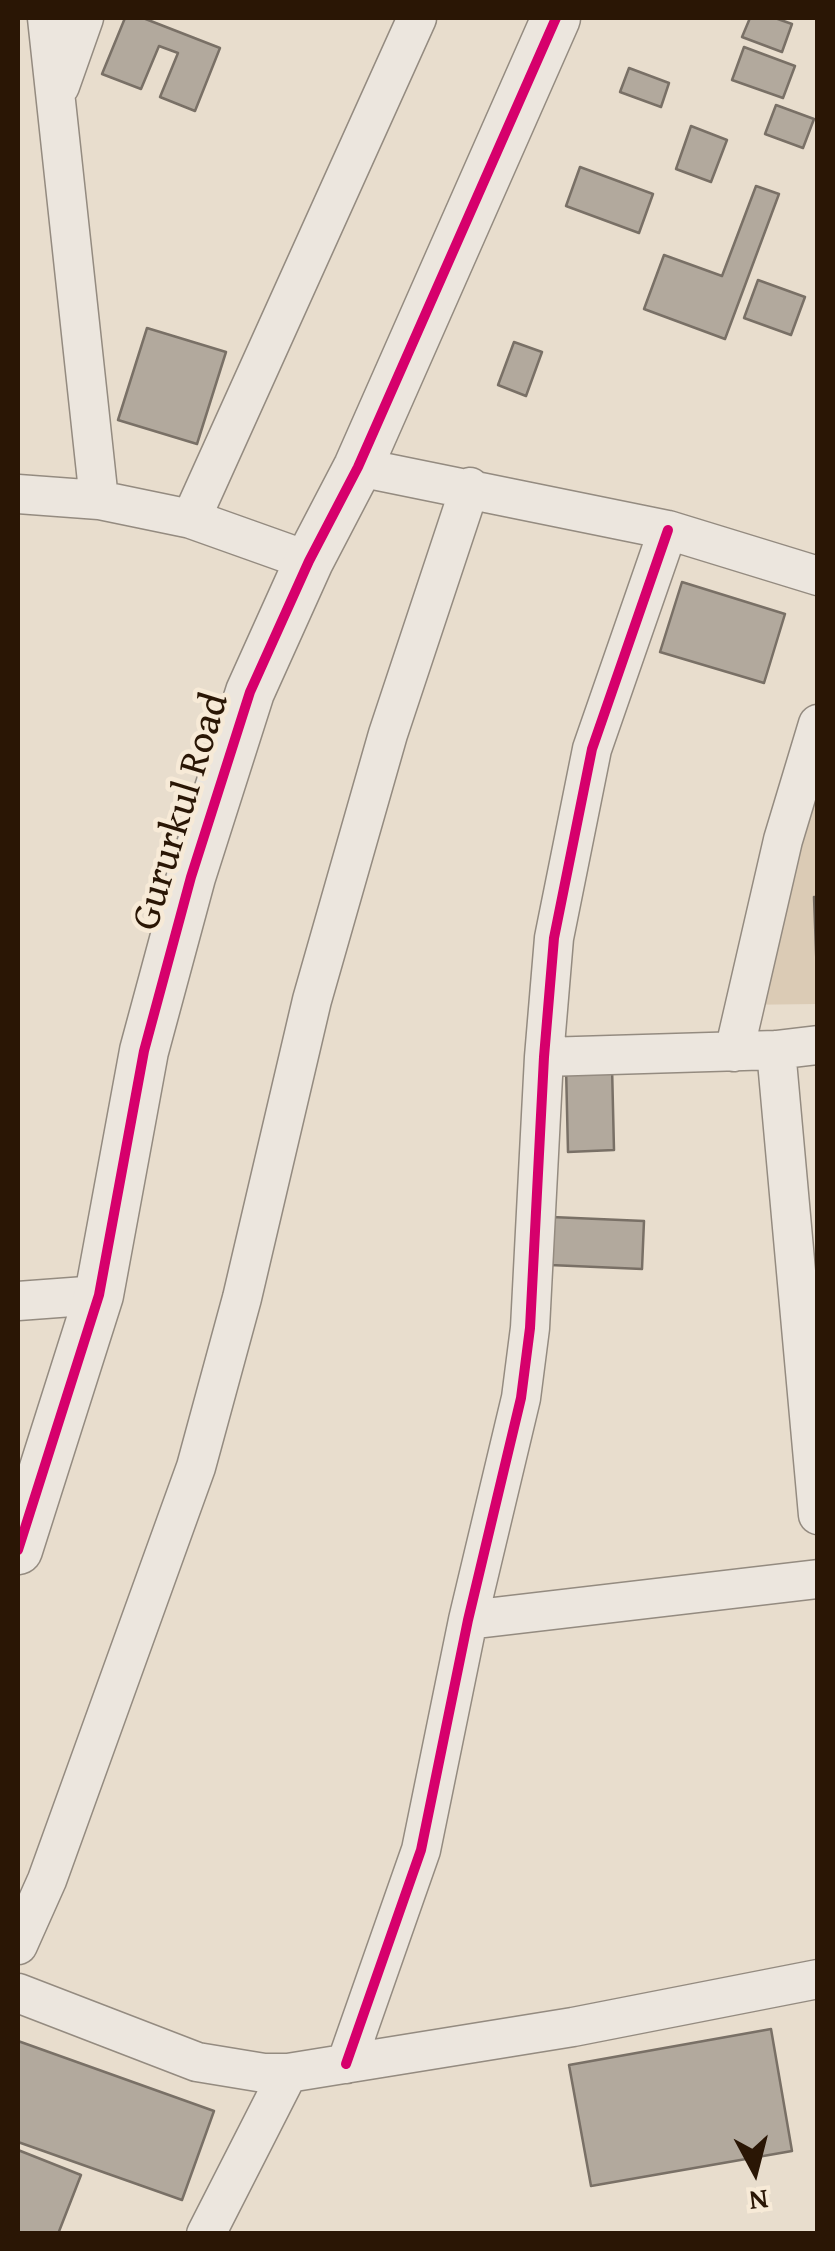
<!DOCTYPE html>
<style>
body{margin:0}
#map{position:relative;width:835px;height:2251px;overflow:hidden;background:#e8ddcd;font-family:"Gentium Book Plus",serif}
canvas{display:block}
.frame{position:absolute;inset:0;border:20px solid #2a1605;pointer-events:none}
.north{position:absolute;left:705px;top:2121px;width:100px;height:100px;-webkit-text-stroke:8px #f7ead7;paint-order:stroke;rotate:173deg;font-size:28px;font-weight:700;line-height:40px;text-align:center;color:#2a1605}
.north::after{content:'';display:block;margin:auto;width:35px;height:45px;background:#2a1605;clip-path:polygon(50% 0,100% 100%,50% 72%,0 100%)}
</style>
<div id="map">
<canvas width="835" height="2251"></canvas>
<div class="frame"></div>
<div class="north">N</div>
</div>
<script>
const ctx = document.querySelector('canvas').getContext('2d');
ctx.lineJoin = 'round';
function fillPath(path, color) { ctx.fillStyle = color; ctx.fill(path, 'evenodd'); }
const poly = rows => new Path2D(rows.map(r => 'M' + r).join(''));
function stroke(path, color, width, dash) { ctx.strokeStyle = color; ctx.lineWidth = width; ctx.lineCap = dash ? 'butt' : 'round'; ctx.setLineDash(dash || []); ctx.stroke(path); }
function write(font, color, halo, rows, align = 'center') {
  ctx.font = font + ' "Gentium Book Plus",serif'; ctx.lineWidth = 9; ctx.setLineDash([]); ctx.textBaseline = 'middle'; ctx.strokeStyle = halo; ctx.fillStyle = color; for (const [text, x, y, turn = 0] of rows) {
    ctx.save(); ctx.translate(x, y); ctx.rotate((+turn || 0) * Math.PI / 180); ctx.textAlign = isNaN(turn) ? turn : align; if (halo) ctx.strokeText(text, 0, 0); ctx.fillText(text, 0, 0); ctx.restore();
  }
}
fillPath(poly([
 [817,739,817,1004,736,1005]
]), '#dbcbb5');
const building = poly([
 [125,18,143,18,220,48,195,111,160,97,178,53,159,46,141,89,102,74,125,18],
 [750,18,775,18,792,24,782,52,742,37,750,18],
 [744,47,795,66,783,98,732,80,744,47],
 [629,68,669,83,661,107,620,92,629,68],
 [776,105,814,119,803,148,765,134,776,105],
 [691,126,727,140,711,182,676,169,691,126],
 [580,167,653,194,639,233,566,206,580,167],
 [756,186,779,194,725,339,644,309,664,255,722,276,756,186],
 [758,280,805,297,791,335,744,318,758,280],
 [147,328,226,352,197,444,118,420,147,328],
 [514,342,542,352,526,396,498,385,514,342],
 [682,582,785,614,764,683,660,652,682,582],
 [814,897,818,897,818,977,817,977,814,897],
 [612,1066,614,1150,568,1152,566,1067,612,1066],
 [552,1217,644,1221,642,1269,550,1265,552,1217],
 [771,2029,792,2151,591,2186,569,2065,771,2029],
 [18,2041,214,2111,182,2200,18,2142,18,2041],
 [18,2150,81,2175,58,2234,18,2234,18,2150]
]);
fillPath(building, '#b2a99d');
stroke(building, '#797066', 2.5);
const minor = poly([
 [47,18,99,500],
 [60,86,84,18],
 [358,467,668,530,818,576],
 [18,494,99,500,191,519,309,561],
 [191,519,417,18],
 [776,1050,818,1515],
 [734,1052,783,840,818,724],
 [544,1057,776,1050,818,1045],
 [18,1301,99,1295],
 [468,1620,818,1579],
 [18,1945,47,1880,196,1467,242,1298,312,1000,388,734,470,487],
 [18,1993,197,2062,264,2073,288,2073,573,2027,818,1979],
 [346,2064,421,1850,468,1620,521,1398,530,1328,544,1057,554,938,592,749,668,530],
 [206,2234,288,2073]
]);
const tertiary = poly([
 [18,1550,99,1295,144,1051,191,877,250,692,309,561,358,467,556,18]
]);
stroke(minor, '#948b80', 41);
stroke(tertiary, '#948b80', 51);
stroke(minor, '#ece6de', 38);
stroke(tertiary, '#ece6de', 48);
stroke(poly([
 [18,1550,99,1295,144,1051,191,877,250,692,309,561,358,467,556,18],
 [346,2064,421,1850,468,1620,521,1398,530,1328,544,1057,554,938,592,749,668,530]
]), '#d6006c', 10);
write('40px', '#2a1605', '#f7ead7', [
 ["Gururkul Road",182,812,-73]
]);
</script>
